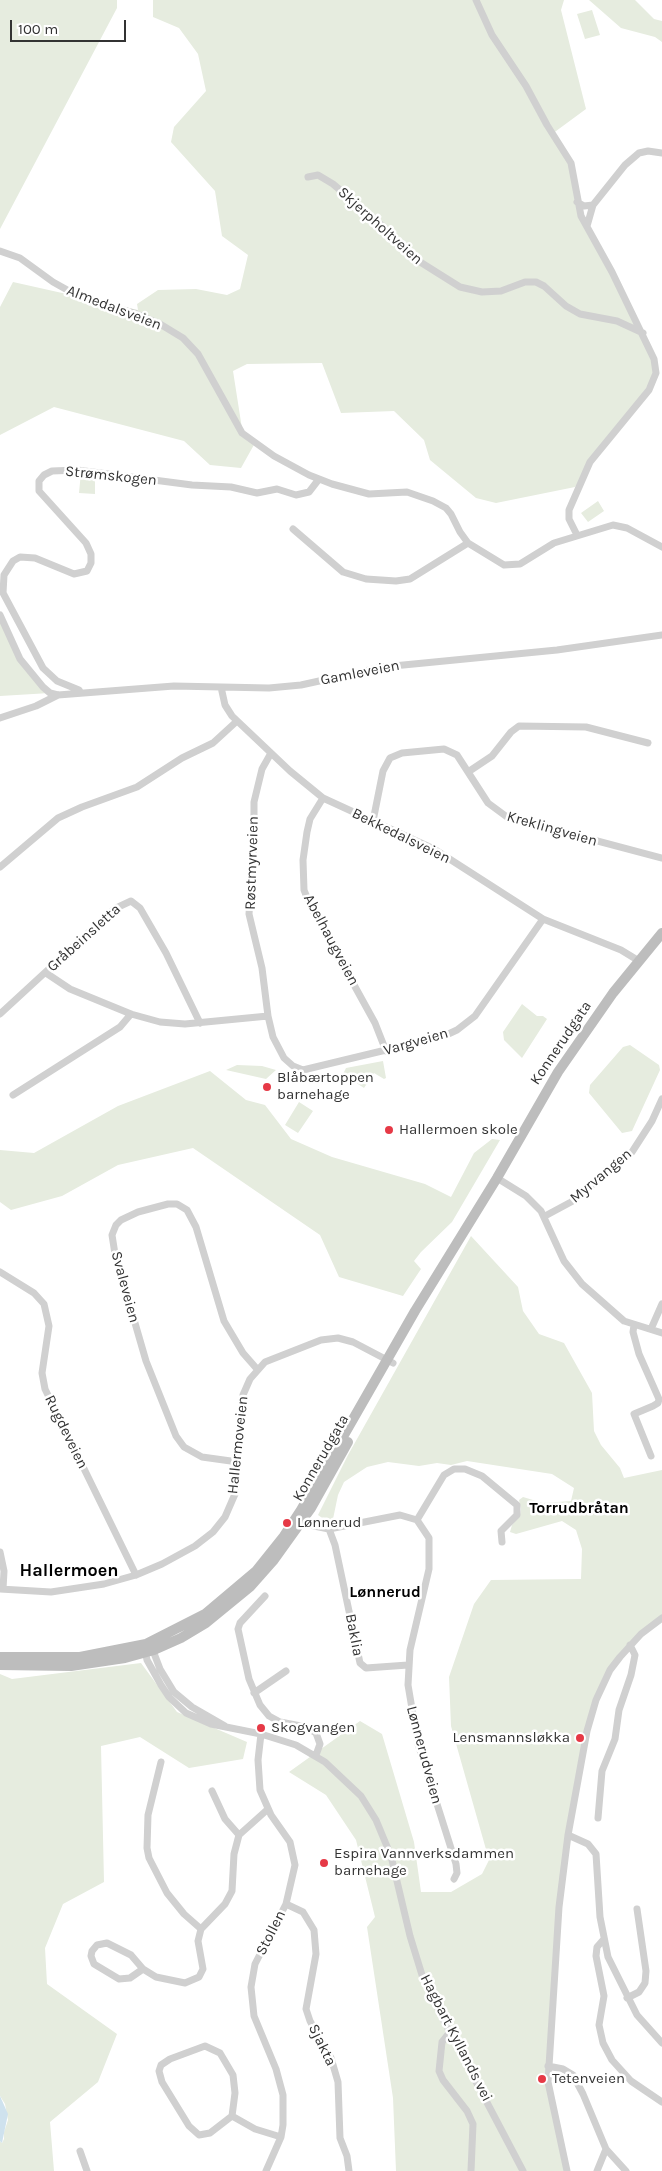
<!DOCTYPE html>
<meta charset="utf-8">
<style>
body{margin:0}
#map{position:relative;width:662px;height:2171px;overflow:hidden;background:#fff;font-family:Karla,sans-serif}
canvas{display:block}
.scale{position:absolute;left:10px;top:20px;width:116px;height:22px;box-sizing:border-box;border:2px solid #333;border-top:0;padding-left:6px;font-size:15px;line-height:18px;white-space:nowrap;color:#333;-webkit-text-stroke:4px #fff;paint-order:stroke}
</style>
<div id="map">
<canvas width="662" height="2171"></canvas>
<div class="scale">100 m</div>
</div>
<script>
const ctx = document.querySelector('canvas').getContext('2d');
ctx.lineJoin = 'round';
function fillPath(path, color) { ctx.fillStyle = color; ctx.fill(path, 'evenodd'); }
const poly = rows => new Path2D(rows.map(r => 'M' + r).join(''));
function stroke(path, color, width, dash) { ctx.strokeStyle = color; ctx.lineWidth = width; ctx.lineCap = dash ? 'butt' : 'round'; ctx.setLineDash(dash || []); ctx.stroke(path); }
function write(font, color, halo, rows, align = 'center') {
  ctx.font = font + ' Karla,sans-serif'; ctx.lineWidth = 5; ctx.setLineDash([]); ctx.textBaseline = 'middle'; ctx.strokeStyle = halo; ctx.fillStyle = color; for (const [text, x, y, turn = 0] of rows) {
    ctx.save(); ctx.translate(x, y); ctx.rotate((+turn || 0) * Math.PI / 180); ctx.textAlign = isNaN(turn) ? turn : align; if (halo) ctx.strokeText(text, 0, 0); ctx.fillText(text, 0, 0); ctx.restore();
  }
}
fillPath(poly([
 [0,0,117,0,117,8,0,229],
 [153,0,564,0,561,10,586,109,552,134,569,158,578,203,646,338,655,376,575,487,496,503,476,498,430,460,424,440,394,411,341,413,322,363,247,364,233,371,243,435,255,443,241,468,210,465,184,441,54,407,0,435,0,307,13,282,138,310,137,304,158,290,196,289,227,295,240,289,248,255,222,236,215,191,171,142,174,127,206,91,198,54,179,28,153,17],
 [589,0,635,0,654,19,662,21,662,42,655,37,621,28],
 [592,10,600,35,585,39,577,14],
 [81,472,95,474,95,494,79,493],
 [598,501,604,511,588,522,581,513],
 [0,620,12,648,38,686,50,693,0,696],
 [522,1004,537,1016,543,1016,547,1019,522,1058,504,1040,503,1032],
 [630,1045,659,1065,660,1070,632,1131,622,1133,589,1093,590,1085,623,1047],
 [383,1061,386,1078,384,1079,374,1073,364,1088,343,1074,346,1068],
 [237,1065,262,1066,276,1070,266,1079,226,1070],
 [210,1071,246,1100,265,1105,291,1139,332,1157,425,1184,451,1197,474,1153,492,1139,500,1140,452,1222,421,1252,414,1261,421,1269,403,1296,339,1277,320,1235,193,1148,118,1165,62,1196,11,1210,0,1202,0,1150,34,1153,118,1106],
 [299,1102,313,1111,298,1133,285,1125],
 [471,1236,518,1287,523,1311,539,1334,564,1343,592,1393,594,1431,601,1445,620,1468,624,1478,662,1470,662,1618,622,1655,604,1681,592,1710,559,1905,549,2070,567,2171,396,2171,393,2098,367,1927,375,1917,356,1840,326,1795,289,1772,360,1721,382,1734,414,1842,421,1892,451,1892,482,1874,489,1860,451,1726,449,1677,474,1604,491,1580,581,1579,582,1549,576,1530,562,1521,516,1534,510,1532,512,1525,520,1515,521,1509,519,1500,523,1497,543,1503,571,1501,574,1488,552,1474,467,1461,451,1465,437,1463,419,1466,388,1462,367,1467,344,1482,338,1495,333,1519,328,1522,318,1515,348,1455],
 [141,1663,177,1712,247,1742,243,1759,189,1768,140,1737,101,1746,104,1882,63,1904,45,1948,47,1984,117,2034,98,2082,50,2122,54,2171,0,2171,0,2141,2,2143,4,2139,4,2132,8,2120,5,2104,0,2096,0,1674,12,1679]
]), '#e6ecdf');
fillPath(poly([
 [0,2096,8,2114,2,2143,0,2141]
]), '#cfe2ee');
stroke(poly([
 [476,0,492,35,526,86,547,125,571,163,581,216,612,272,654,359,656,373,649,390,590,462,569,510,569,519,577,535],
 [308,177,318,175,333,184,386,229,409,255,460,287,482,292,501,291,525,282,536,282,544,286,566,306,580,314,617,321,643,333],
 [577,202,584,206,593,205,625,165,639,153,648,151,662,153],
 [587,226,593,205],
 [0,251,20,258,53,282,78,296,134,313,160,324,183,338,198,354,242,433,274,456,309,475,332,484,369,494,407,492,433,501,446,508,451,514,460,532,468,543,504,565,520,564,554,543,613,525,627,528,662,547],
 [293,529,343,572,366,579,396,581,410,579,468,543],
 [0,615,20,659,43,687,50,693,58,695,174,686,269,688,301,685,383,667,557,650,662,635],
 [221,687,225,705,232,716,290,771,323,798,434,849,543,919,621,950,639,961],
 [79,690,57,681,43,668,3,593,4,575,13,561,20,557,35,558,74,574,87,571,91,563,91,554,86,543,39,491,39,481,44,475,52,471,77,470,192,485,231,487,257,493,277,489,296,495,309,492,319,479],
 [0,718,36,706,58,695],
 [468,772,492,756,511,732,519,726,586,727,648,743],
 [323,798,310,819,307,832,303,860,304,890,310,905,375,1023,386,1051],
 [373,821,383,771,390,758,402,753,444,749,457,755,488,803,507,817,662,858],
 [0,867,58,818,82,807,137,787,182,758,213,743,237,721],
 [46,973,70,989,131,1014,160,1022,185,1024,268,1016,262,968,249,914,254,838,254,802,262,769,271,753],
 [0,1014,114,909,131,901,140,908,166,953,200,1023],
 [268,1016,273,1037,284,1058,293,1066,303,1070,444,1036,457,1030,475,1016,543,919],
 [13,1095,120,1027,131,1014],
 [497,1178,526,1196,541,1211,564,1261,582,1284,624,1321,662,1333],
 [545,1216,571,1202,632,1152,652,1121,662,1099],
 [0,1272,34,1293,44,1304,49,1326,42,1373,45,1389,136,1575],
 [634,1325,633,1332,639,1354,659,1399,658,1403,653,1406,634,1414,651,1456],
 [651,1329,662,1304],
 [238,1462,202,1457,184,1447,176,1436,146,1361,115,1254,112,1235,116,1225,121,1220,138,1212,168,1204,177,1204,187,1210,196,1227,224,1321,243,1353,257,1369],
 [300,1517,314,1526,329,1529,400,1515,417,1520,429,1538,429,1569,410,1650,408,1685,418,1744,456,1864,457,1873,454,1879],
 [417,1520,444,1475,454,1469,465,1469,482,1476,517,1505,517,1515,501,1531,502,1542],
 [329,1529,335,1545,360,1663,366,1668,408,1665],
 [0,1552,4,1571,3,1589],
 [0,1589,51,1592,104,1584,136,1575,162,1564,195,1546,213,1532,225,1517,235,1494,243,1395,250,1379,265,1362,321,1340,338,1338,353,1342,393,1363],
 [265,1596,240,1623,238,1629,249,1679,260,1705,269,1716,280,1722,306,1727,316,1733,320,1744,316,1755],
 [152,1648,160,1669,174,1692,192,1707,225,1726],
 [145,1650,147,1660,161,1685,169,1697,186,1713,211,1724,261,1734,296,1745,325,1762,361,1796,376,1820,391,1856,410,1936,422,1975,442,2017,523,2171],
 [254,1693,286,1671],
 [261,1734,258,1760,260,1790,271,1815,290,1842,295,1865,286,1904,255,1964,251,1987,254,2016,276,2069,283,2095,283,2125,281,2137,266,2171],
 [161,1762,148,1815,147,1848,149,1858,167,1893,184,1914,201,1929],
 [212,1791,225,1819,239,1835],
 [598,1818,602,1771,615,1739,619,1710,631,1675,635,1655,630,1645],
 [568,1835,588,1844,596,1854,600,1917,608,1957,637,2015,662,2043],
 [286,1904,303,1912,314,1930,316,1954,306,2009,310,2021,331,2058,338,2082,340,2138,347,2156,349,2171],
 [604,1939,597,1947,596,1956,604,1996,599,2025,603,2043,612,2060,631,2081,662,2102],
 [143,1969,130,1978,119,1979,94,1964,91,1956,92,1951,97,1945,107,1943,131,1955,143,1969,156,1977,185,1983,199,1977,203,1969,198,1941,201,1929,225,1904,232,1891,234,1854,239,1835,268,1809],
 [627,1998,639,1992,645,1983,646,1971,637,1909],
 [450,2032,442,2042,439,2071,443,2080,467,2111,473,2124,471,2171],
 [548,2066,563,2069,573,2075,583,2094,606,2149,597,2171],
 [232,2116,235,2093,233,2075,220,2053,205,2046,170,2059,161,2065,159,2071,162,2082,189,2126,199,2135,210,2133,232,2116,255,2129,281,2137],
 [606,2149,626,2171],
 [80,2151,87,2171],
 [567,2171,548,2082,559,1907,568,1835,587,1731,596,1700,610,1670,620,1657,641,1634,662,1618]
]), '#d0d0d0', 7);
stroke(poly([
 [0,1657,80,1657,146,1644,205,1614,256,1571,284,1536,301,1510,415,1311,497,1178,558,1072,613,993,662,933],
 [0,1665,71,1666,125,1658,154,1650,181,1638,206,1623,250,1587,273,1561,311,1508,348,1442]
]), '#bdbdbd', 10);
for (const [x, y, r, color] of [
 [267,1087,5,"#e63946"],
 [389,1130,5,"#e63946"],
 [287,1523,5,"#e63946"],
 [261,1728,5,"#e63946"],
 [580,1738,5,"#e63946"],
 [324,1863,5,"#e63946"],
 [542,2079,5,"#e63946"]
]) { const dot = new Path2D(); dot.arc(x, y, r, 0, 2 * Math.PI); ctx.fillStyle = color; ctx.fill(dot); stroke(dot, '#fff', 2); }
write('15px', '#333', '#fff', [
 ["Skjerpholtveien",380,226,42],
 ["Almedalsveien",114,308,21],
 ["Strømskogen",111,476,6],
 ["Gamleveien",360,673,-11],
 ["Kreklingveien",552,829,16],
 ["Bekkedalsveien",401,836,26],
 ["Røstmyrveien",252,863,-88],
 ["Gråbeinsletta",84,938,-42],
 ["Abelhaugveien",331,940,62],
 ["Vargveien",416,1042,-16],
 ["Konnerudgata",561,1043,-56],
 ["Myrvangen",601,1176,-40],
 ["Svaleveien",125,1287,75],
 ["Rugdeveien",66,1432,64],
 ["Hallermoveien",238,1445,-84],
 ["Konnerudgata",321,1458,-60],
 ["Baklia",354,1635,79],
 ["Lønnerudveien",424,1755,75],
 ["Stollen",271,1933,-63],
 ["Hagbart Kyllands vei",456,2038,63],
 ["Sjakta",322,2045,64]
]);
write('15px', '#333', '#fff', [
 ["Blåbærtoppen",277,1078],
 ["barnehage",277,1095],
 ["Hallermoen skole",399,1130],
 ["Lønnerud",297,1523],
 ["Skogvangen",271,1728],
 ["Lensmannsløkka",570,1738,"right"],
 ["Espira Vannverksdammen",334,1854],
 ["barnehage",334,1871],
 ["Tetenveien",552,2079]
], 'left');
write('bold 16px', '#000', '#fff', [
 ["Torrudbråtan",579,1508],
 ["Lønnerud",385,1592]
]);
write('bold 18px', '#000', '#fff', [
 ["Hallermoen",69,1571]
]);
</script>
